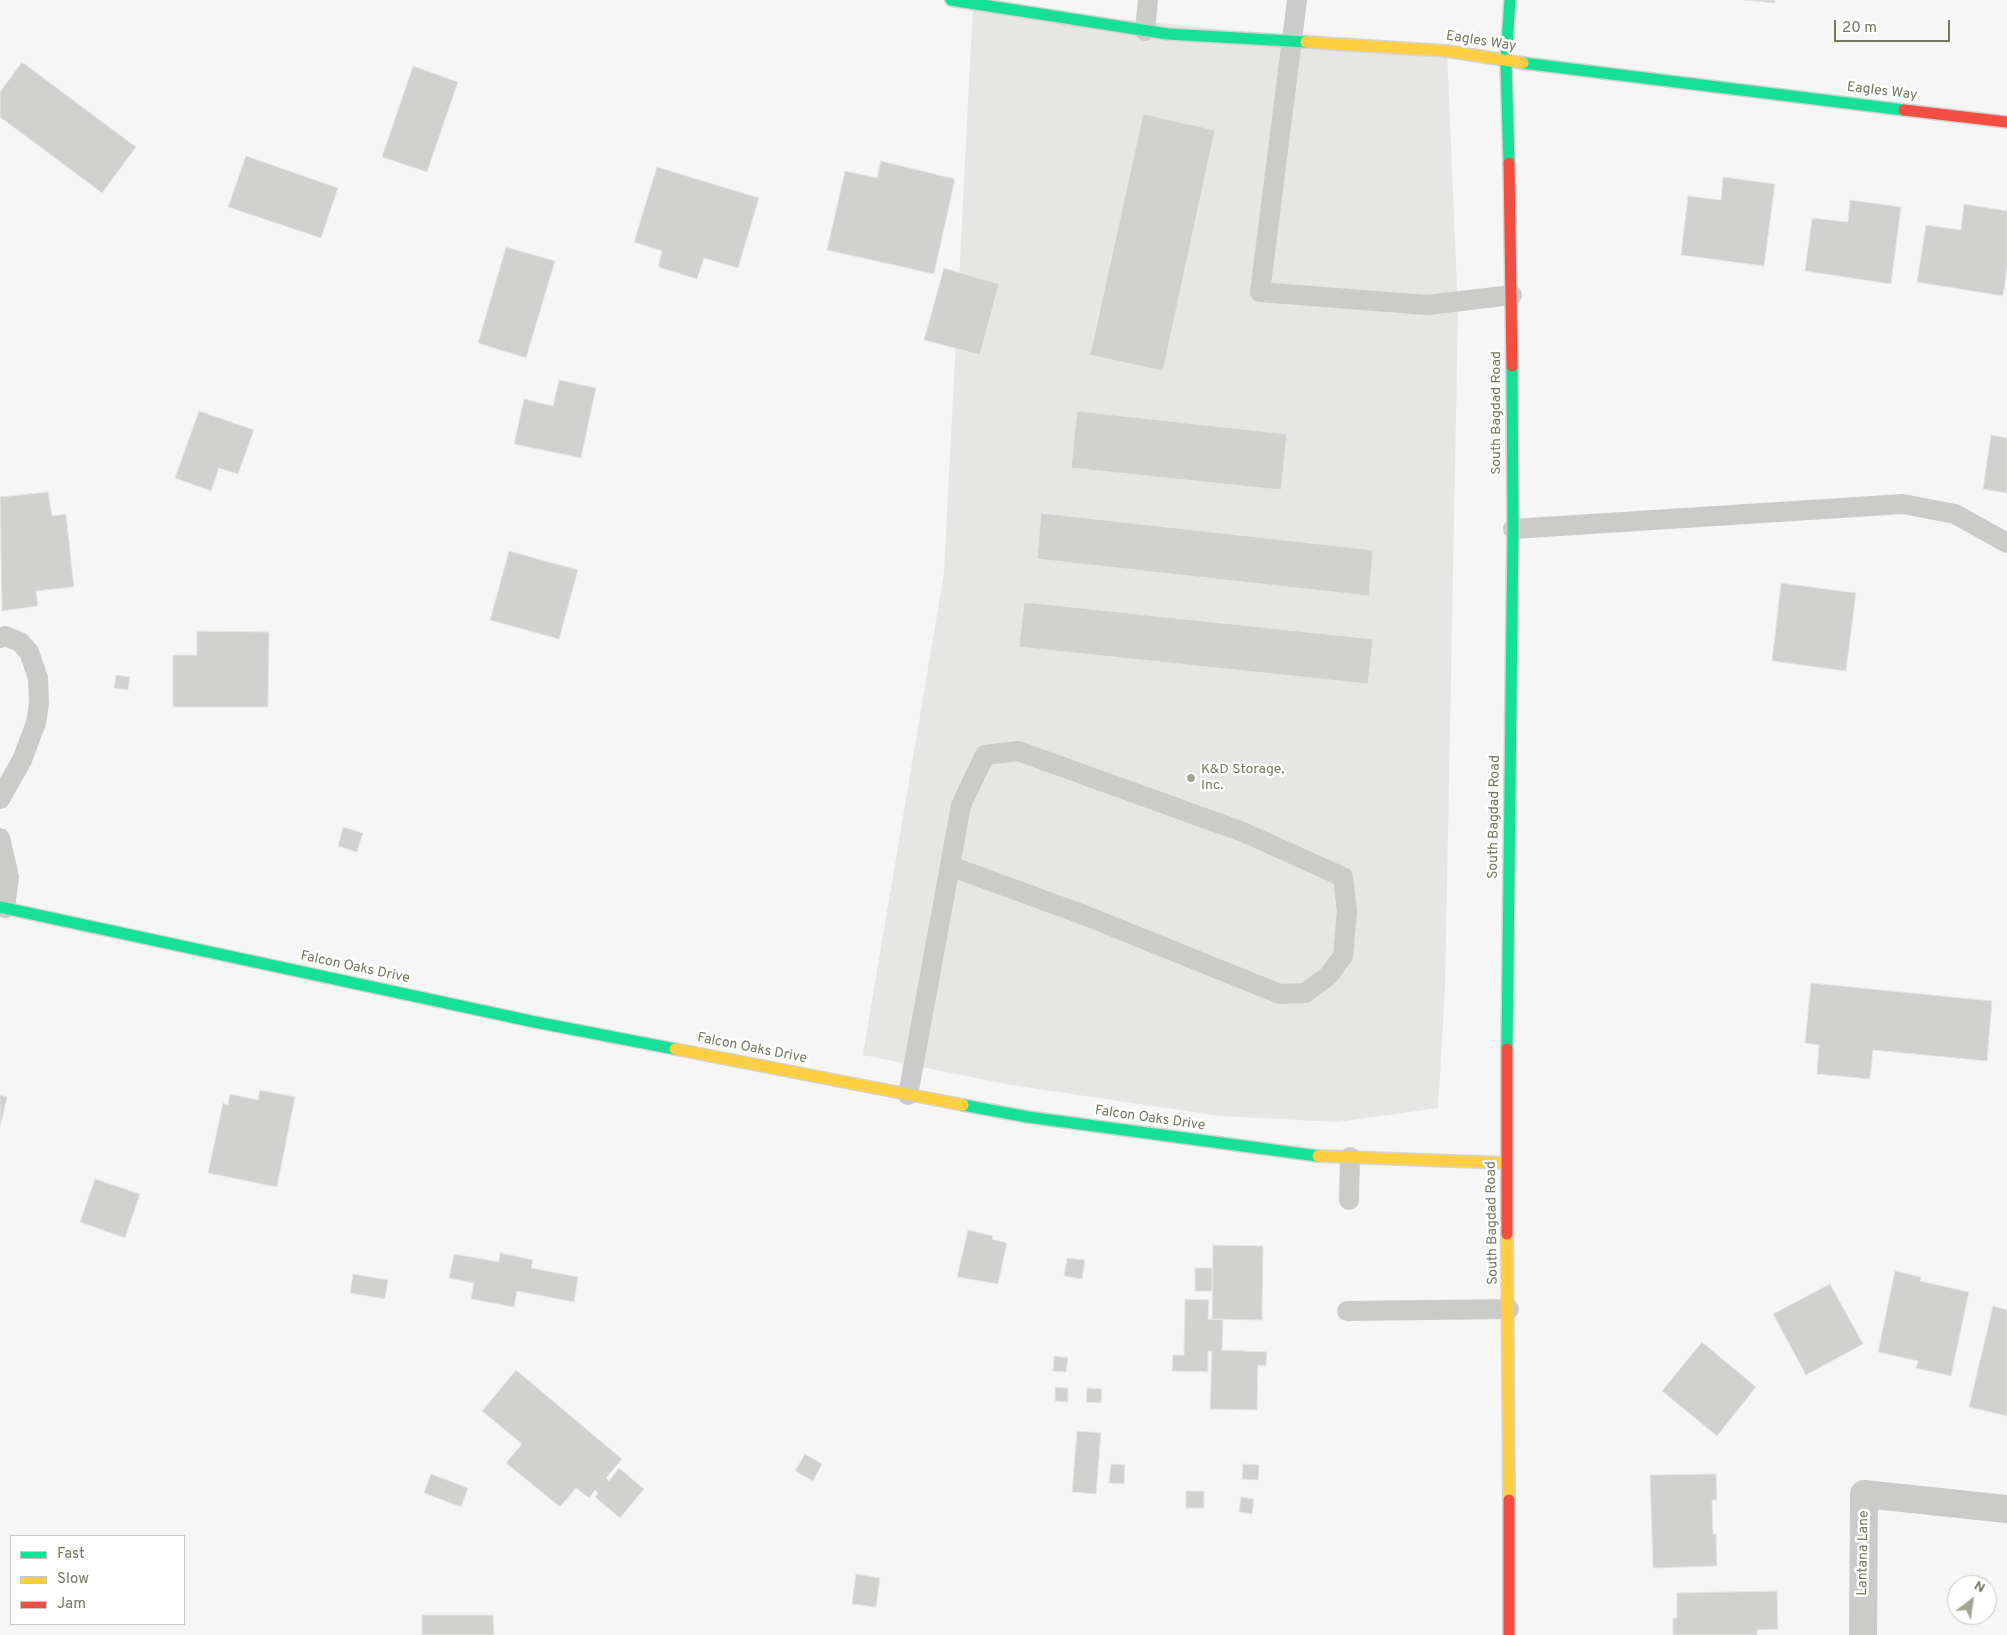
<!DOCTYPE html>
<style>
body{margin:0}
#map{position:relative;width:2007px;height:1635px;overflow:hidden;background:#f7f6f7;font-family:Overpass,sans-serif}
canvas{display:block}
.legend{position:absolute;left:10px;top:1535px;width:175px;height:90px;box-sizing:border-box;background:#fff;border:1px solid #c6c9bf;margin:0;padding:6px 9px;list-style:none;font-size:15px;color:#71795f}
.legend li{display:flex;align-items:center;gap:10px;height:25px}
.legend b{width:25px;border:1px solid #c6c9bf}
.north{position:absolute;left:1947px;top:1575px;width:50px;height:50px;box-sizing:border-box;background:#fff;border:1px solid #c6c9bf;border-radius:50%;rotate:30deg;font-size:14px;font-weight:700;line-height:20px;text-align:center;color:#71795f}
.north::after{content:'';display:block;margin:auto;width:18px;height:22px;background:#a0a594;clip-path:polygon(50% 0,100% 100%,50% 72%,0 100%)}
.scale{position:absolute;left:1834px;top:20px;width:116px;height:22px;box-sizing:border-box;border:2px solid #71795f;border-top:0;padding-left:6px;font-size:15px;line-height:18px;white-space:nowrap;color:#71795f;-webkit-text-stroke:4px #fff;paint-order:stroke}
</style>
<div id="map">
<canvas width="2007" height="1635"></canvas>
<ul class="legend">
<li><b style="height:6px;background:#16e098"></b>Fast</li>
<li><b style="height:6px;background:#ffcf43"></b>Slow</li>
<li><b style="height:6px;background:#f24e42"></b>Jam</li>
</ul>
<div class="north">N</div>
<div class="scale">20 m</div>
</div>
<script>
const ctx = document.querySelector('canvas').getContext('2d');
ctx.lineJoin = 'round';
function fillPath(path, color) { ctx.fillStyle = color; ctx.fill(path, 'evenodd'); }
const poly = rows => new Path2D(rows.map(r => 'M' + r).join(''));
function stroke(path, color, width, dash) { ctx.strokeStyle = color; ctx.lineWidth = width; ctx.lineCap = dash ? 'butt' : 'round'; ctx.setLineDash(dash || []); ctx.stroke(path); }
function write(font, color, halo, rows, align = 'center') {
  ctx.font = font + ' Overpass,sans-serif'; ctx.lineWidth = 5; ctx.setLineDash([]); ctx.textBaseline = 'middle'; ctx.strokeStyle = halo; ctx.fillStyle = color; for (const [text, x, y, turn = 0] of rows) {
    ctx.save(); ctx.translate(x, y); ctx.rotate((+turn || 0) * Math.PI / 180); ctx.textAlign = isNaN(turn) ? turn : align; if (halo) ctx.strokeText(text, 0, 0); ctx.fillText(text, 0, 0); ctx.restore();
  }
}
fillPath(poly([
 [973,5,1447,51,1458,311,1445,989,1438,1108,1338,1122,1220,1116,1011,1085,863,1055,944,573]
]), '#e6e6e5');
const building = poly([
 [1744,0,1775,0,1775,3,1744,0],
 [22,62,136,147,102,193,0,117,0,92,22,62],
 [413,66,458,82,427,172,382,157,413,66],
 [1143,114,1215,130,1163,371,1090,355,1143,114],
 [246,156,338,188,321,238,228,207,246,156],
 [881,161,955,179,934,274,827,250,845,171,877,178,881,161],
 [657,167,759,198,738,268,704,258,697,279,658,267,662,251,634,242,657,167],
 [1723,177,1775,184,1764,266,1681,255,1688,196,1721,200,1723,177],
 [1850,200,1901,207,1891,284,1805,271,1812,218,1848,222,1850,200],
 [1964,204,2007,211,2007,268,2003,296,1917,282,1926,225,1961,230,1964,204],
 [506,247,555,261,526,358,478,343,506,247],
 [944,268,999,284,980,355,924,340,944,268],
 [559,380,596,388,581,458,514,444,524,399,553,406,559,380],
 [199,411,254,430,238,474,219,468,211,491,175,478,199,411],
 [1077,411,1287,434,1281,490,1071,468,1077,411],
 [1991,435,2007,438,2007,493,1983,489,1991,435],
 [48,492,52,516,66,514,74,587,36,591,38,606,2,611,0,497,48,492],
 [1041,513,1373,550,1369,596,1037,559,1041,513],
 [509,551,578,570,559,639,490,620,509,551],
 [1781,583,1856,593,1846,671,1772,661,1781,583],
 [1024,602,1373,639,1368,684,1019,647,1024,602],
 [197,631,269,632,268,707,173,707,173,655,197,655,197,631],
 [116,675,130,677,128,690,114,688,116,675],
 [343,827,363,833,357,852,338,846,343,827],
 [1811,983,1992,1001,1987,1061,1873,1050,1870,1079,1817,1074,1819,1045,1805,1043,1811,983],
 [260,1090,295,1097,277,1187,208,1173,223,1103,228,1105,230,1094,258,1100,260,1090],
 [0,1095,7,1097,0,1127,0,1095],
 [95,1179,140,1194,125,1238,80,1222,95,1179],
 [968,1230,993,1236,992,1239,1007,1243,998,1284,957,1277,968,1230],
 [1213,1245,1263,1246,1262,1320,1212,1319,1213,1245],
 [500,1253,533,1260,531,1268,578,1277,574,1302,517,1291,514,1307,471,1299,474,1283,449,1278,454,1254,499,1262,500,1253],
 [1067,1258,1085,1260,1082,1279,1064,1276,1067,1258],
 [1195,1268,1212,1268,1212,1291,1195,1291,1195,1268],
 [1895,1271,1921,1277,1920,1281,1969,1292,1951,1376,1916,1368,1918,1361,1878,1352,1895,1271],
 [353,1274,388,1280,385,1299,350,1293,353,1274],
 [1830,1284,1863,1344,1806,1375,1773,1314,1830,1284],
 [1185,1299,1209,1300,1208,1319,1223,1320,1222,1350,1267,1352,1266,1366,1258,1365,1257,1410,1210,1409,1212,1351,1208,1351,1208,1372,1172,1371,1173,1355,1184,1355,1185,1299],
 [1993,1306,2007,1310,2007,1416,1969,1407,1993,1306],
 [1702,1342,1756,1387,1717,1436,1662,1391,1702,1342],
 [1054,1356,1068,1358,1066,1372,1053,1371,1054,1356],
 [516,1370,622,1459,606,1478,609,1481,619,1468,644,1489,620,1518,595,1497,598,1493,595,1490,589,1498,576,1488,560,1507,506,1463,522,1444,482,1411,516,1370],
 [1055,1387,1068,1388,1068,1402,1055,1401,1055,1387],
 [1087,1388,1102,1389,1101,1403,1086,1402,1087,1388],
 [1077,1431,1101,1433,1096,1494,1072,1492,1077,1431],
 [805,1454,822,1464,813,1481,795,1471,805,1454],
 [1111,1464,1125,1465,1124,1484,1109,1483,1111,1464],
 [1243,1464,1259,1465,1258,1480,1242,1479,1243,1464],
 [431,1474,468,1488,461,1507,424,1493,431,1474],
 [1716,1474,1717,1500,1712,1500,1713,1534,1716,1534,1717,1566,1653,1568,1650,1475,1716,1474],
 [1186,1491,1204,1491,1204,1508,1186,1508,1186,1491],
 [1241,1497,1254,1499,1252,1514,1239,1512,1241,1497],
 [856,1574,880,1578,876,1607,852,1604,856,1574],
 [1777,1591,1778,1629,1757,1630,1757,1635,1673,1635,1673,1618,1677,1618,1677,1593,1777,1591],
 [422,1615,493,1615,494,1635,422,1635,422,1615]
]);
fillPath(building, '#d1d1cf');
stroke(building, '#e6e6e6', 1);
const fast = poly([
 [951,0,1168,34,1306,42],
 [1523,63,1904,110],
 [1509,163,1506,61,1510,0],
 [0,907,535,1022,675,1049],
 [1507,1049,1513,529,1512,366],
 [963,1105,1028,1117,1318,1156]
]);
const slow = poly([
 [1306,42,1447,51,1523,63],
 [675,1049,963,1105],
 [1318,1156,1506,1163],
 [1507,1234,1509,1500]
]);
const jam = poly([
 [1904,110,2007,122],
 [1509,163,1512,366],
 [1507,1049,1507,1234],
 [1509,1500,1509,1635]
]);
stroke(fast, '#d3d3d2', 14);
stroke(slow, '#d3d3d2', 14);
stroke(jam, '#d3d3d2', 14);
stroke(poly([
 [1297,0,1260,292,1427,305,1512,295],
 [1145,31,1148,0],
 [1513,529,1903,504,1955,514,2007,543],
 [0,638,5,636,20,642,29,652,38,678,39,704,36,723,22,760,0,799],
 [0,838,9,877,5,908],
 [908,1095,950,866,961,805,985,755,1018,751,1243,832,1343,877,1347,911,1343,956,1328,976,1305,993,1280,994,1084,915,950,866],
 [1349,1200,1350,1157],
 [1347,1311,1509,1309]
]), '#cbccc9', 20);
stroke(poly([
 [1863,1635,1864,1494,2007,1509]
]), '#cbccc9', 28);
stroke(fast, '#16e098', 11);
stroke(slow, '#ffcf43', 11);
stroke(jam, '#f24e42', 11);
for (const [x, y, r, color] of [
 [1191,778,5,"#a0a594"]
]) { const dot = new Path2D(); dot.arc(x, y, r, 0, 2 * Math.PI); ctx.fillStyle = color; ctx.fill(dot); stroke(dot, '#fff', 2); }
write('14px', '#71795f', '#fff', [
 ["Eagles Way",1481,42,9],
 ["Eagles Way",1882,92,7],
 ["South Bagdad Road",1497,413,-90],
 ["South Bagdad Road",1495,817,-89],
 ["Falcon Oaks Drive",355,968,12],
 ["Falcon Oaks Drive",752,1049,11],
 ["Falcon Oaks Drive",1150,1119,8],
 ["South Bagdad Road",1493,1223,-91],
 ["Lantana Lane",1864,1553,-89]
]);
write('14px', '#71795f', '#fff', [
 ["K&D Storage,",1201,770],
 ["Inc.",1201,786]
], 'left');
</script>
